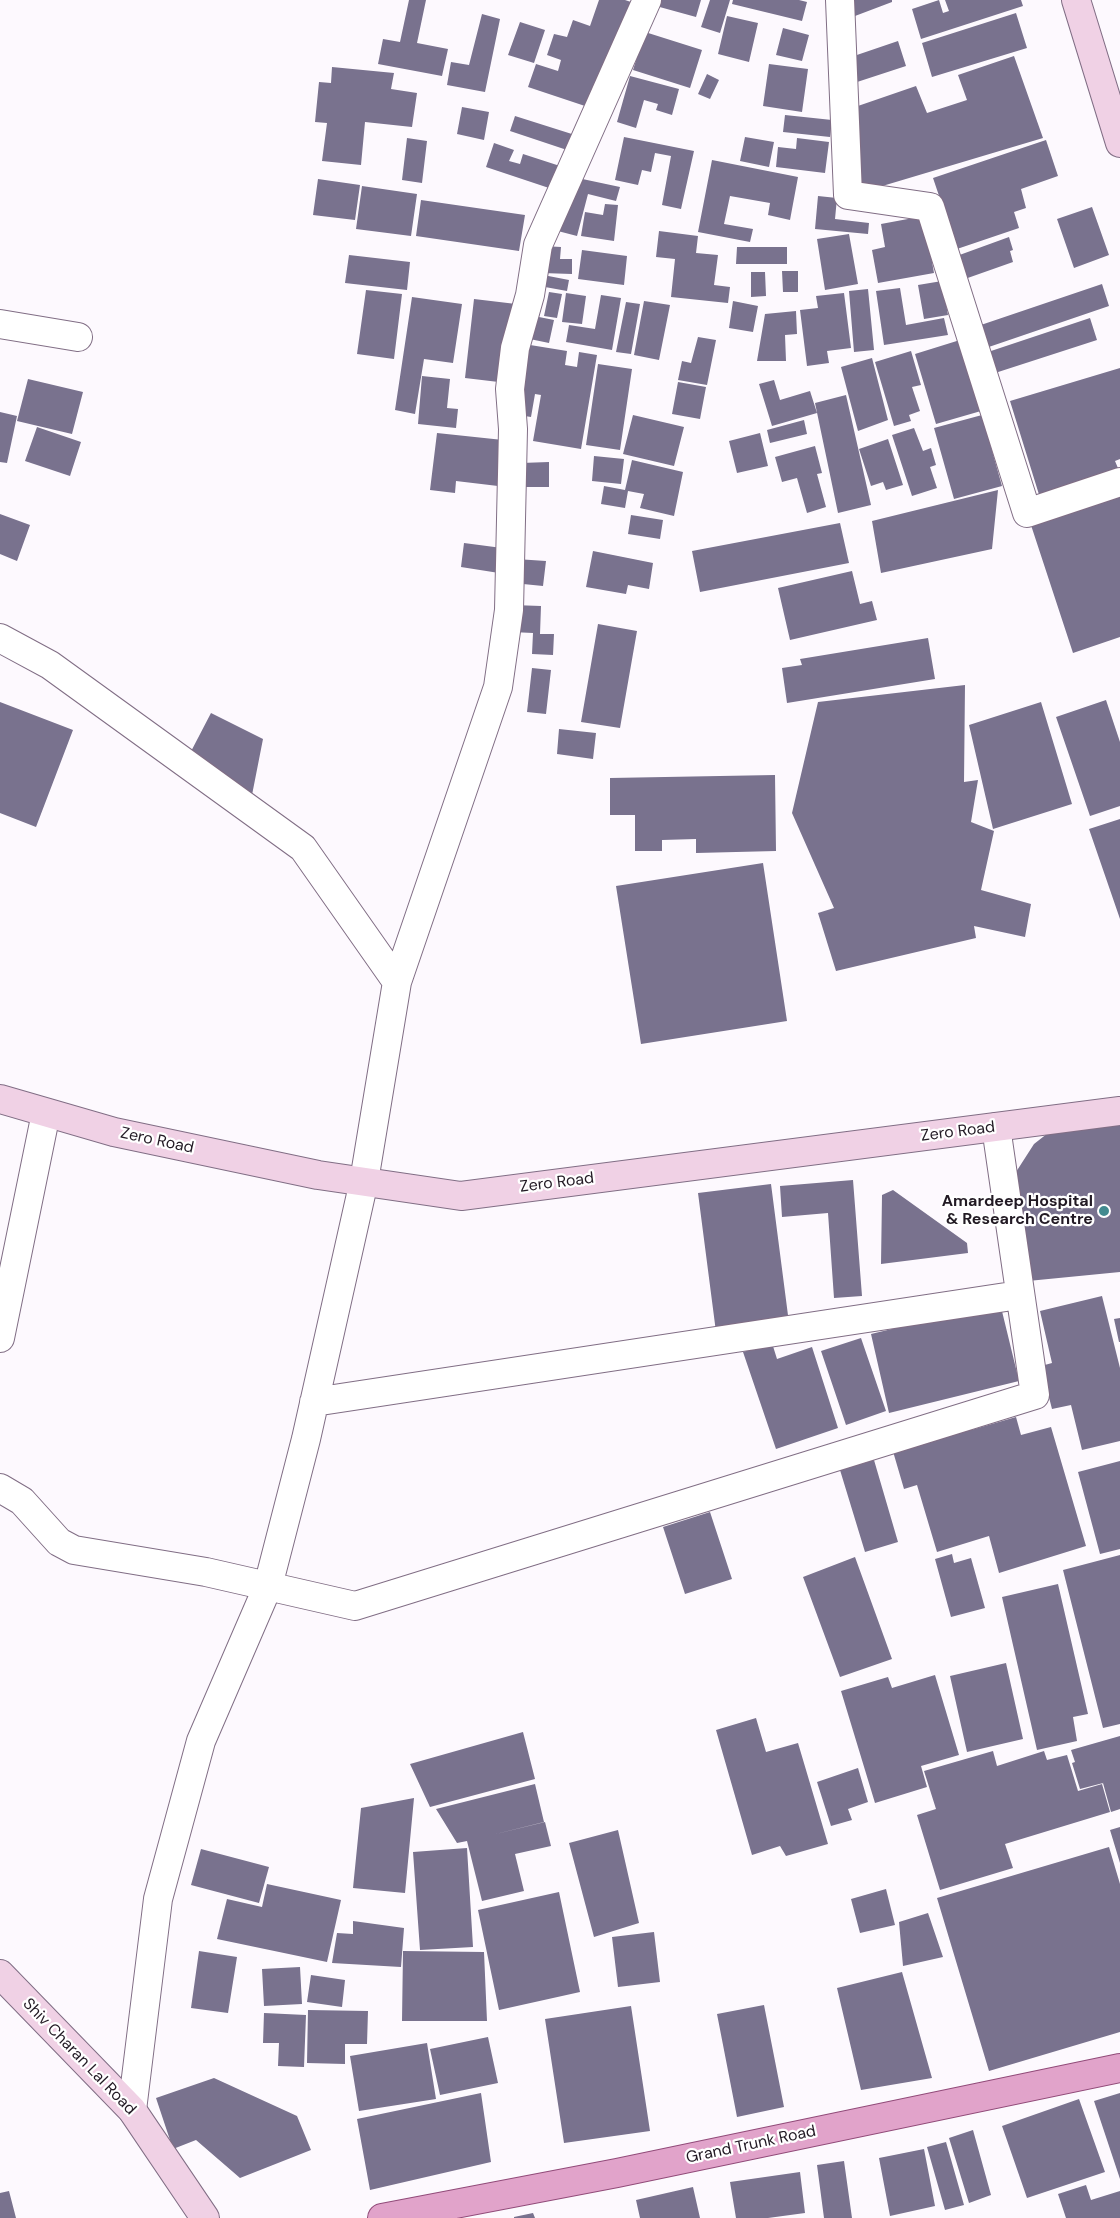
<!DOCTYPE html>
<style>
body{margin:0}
canvas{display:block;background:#fdf9fe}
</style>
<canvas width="1120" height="2218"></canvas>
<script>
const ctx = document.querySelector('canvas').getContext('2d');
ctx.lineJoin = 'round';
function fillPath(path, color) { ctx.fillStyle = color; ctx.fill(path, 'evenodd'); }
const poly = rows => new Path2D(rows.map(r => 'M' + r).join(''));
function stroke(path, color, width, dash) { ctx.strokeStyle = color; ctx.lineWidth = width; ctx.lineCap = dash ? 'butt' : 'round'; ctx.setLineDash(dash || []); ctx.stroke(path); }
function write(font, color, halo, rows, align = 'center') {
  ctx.font = font + ' "DM Sans",sans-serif'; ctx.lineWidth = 4.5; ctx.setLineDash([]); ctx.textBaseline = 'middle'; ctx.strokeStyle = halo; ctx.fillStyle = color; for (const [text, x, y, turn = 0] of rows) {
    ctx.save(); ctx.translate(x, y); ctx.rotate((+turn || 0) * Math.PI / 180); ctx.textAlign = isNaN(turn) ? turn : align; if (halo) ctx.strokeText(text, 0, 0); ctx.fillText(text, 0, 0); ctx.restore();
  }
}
fillPath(poly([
 [409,0,426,0,417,43,448,49,442,76,378,64,383,39,400,42],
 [599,0,625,0,637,4,591,108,528,87,536,64,558,71,561,60,547,55,554,34,567,37,573,20,590,26],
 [658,0,701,0,696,17,656,6],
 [710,0,730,0,720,33,701,27],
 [733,0,799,0,807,2,802,21,732,4],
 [855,0,892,0,892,2,855,16],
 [939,0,943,13,949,11,945,0,1021,0,1023,6,921,39,912,9],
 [1016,13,1027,48,932,77,922,43],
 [482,14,500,19,485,92,447,85,451,62,469,65],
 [727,16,758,23,749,62,718,54],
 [520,22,545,30,534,63,508,55],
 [783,28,809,35,802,61,776,55],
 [645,32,702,50,690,88,633,70],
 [898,41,906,66,851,84,851,57],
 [1014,56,1043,138,869,190,852,178,855,107,916,86,927,113,967,100,958,75],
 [769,64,808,69,802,112,763,106],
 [332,67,394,73,391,89,417,93,412,127,365,122,361,165,322,161,327,123,315,122,319,82,331,83],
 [707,74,719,80,710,99,698,94],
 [630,76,679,89,672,115,656,110,658,104,644,100,636,128,617,122],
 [462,107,489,112,484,140,457,134],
 [785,115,832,120,830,137,783,132],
 [515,116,575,135,570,151,510,131],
 [624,137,694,151,681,209,662,205,671,156,655,153,651,172,642,170,638,185,615,180],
 [745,137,774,142,769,167,740,161],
 [407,138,427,141,422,183,402,180],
 [797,138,829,142,825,173,776,167,778,147,796,149],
 [1046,140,1058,176,1021,189,1026,208,1014,212,1019,228,957,249,933,178],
 [494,143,514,150,509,161,520,164,523,154,560,166,552,189,486,167],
 [712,160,798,177,790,220,768,215,770,203,730,196,724,224,753,229,750,242,698,232],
 [573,177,620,187,616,201,588,194,577,236,554,230],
 [318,179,360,185,355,220,313,215],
 [362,186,417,194,411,236,356,229],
 [818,196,837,198,835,219,869,223,868,234,815,229],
 [421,200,525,215,519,251,416,236],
 [605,204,618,205,614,241,581,236,585,212,603,215],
 [1092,207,1109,255,1074,268,1057,219],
 [924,216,934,273,878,283,872,250,885,247,881,224],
 [659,231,698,236,696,253,718,255,714,285,730,287,728,303,671,297,675,259,656,257],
 [849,234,858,284,825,290,817,239],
 [1009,237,1013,250,1010,251,1013,262,962,280,954,257],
 [543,246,561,247,560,259,572,259,572,274,542,273],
 [737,247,787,247,787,264,736,264],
 [582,250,627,256,624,285,578,279],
 [349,255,410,262,407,290,345,283],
 [782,271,798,271,798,292,783,292],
 [751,272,765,272,766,296,751,297],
 [538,274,569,280,567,291,545,287,539,317,554,320,549,343,525,338],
 [942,281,948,315,924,319,918,285],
 [1102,284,1109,306,980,350,972,328],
 [900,288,906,325,944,318,948,335,884,345,876,291],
 [868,289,874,350,854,352,849,291],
 [366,290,402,294,394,359,357,354],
 [549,292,562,294,557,318,544,316],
 [566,293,586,296,582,324,562,322],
 [844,293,851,348,827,351,829,363,807,366,800,310,818,308,816,296],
 [601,295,621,298,612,350,566,342,569,325,595,329],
 [412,297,462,304,453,363,424,359,415,414,395,410],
 [474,299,516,304,507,383,465,378],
 [644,301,670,305,659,360,634,355],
 [733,301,758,306,753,332,729,328],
 [626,302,640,304,631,354,616,352],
 [796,311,797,334,785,335,786,361,757,361,765,314],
 [1090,318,1097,340,992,374,985,353],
 [698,337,716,340,707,385,678,380,682,361,691,363],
 [960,340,981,411,936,424,915,354],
 [524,344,567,351,565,365,577,367,579,352,597,355,581,449,533,441,541,395,535,394,531,417,512,414],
 [911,351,921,385,912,387,920,411,909,415,911,421,894,426,875,362],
 [872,358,888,420,858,431,841,367],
 [598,364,632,369,620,450,586,445],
 [1120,368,1120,459,1115,461,1120,473,1041,501,1010,401],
 [422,376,450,379,447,408,458,409,456,428,418,424],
 [28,379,83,392,72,434,17,421],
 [774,380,780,400,810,391,817,413,772,426,759,384],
 [678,382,706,387,700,419,672,414],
 [846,395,871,505,838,513,815,403],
 [0,412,17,416,7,463,0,462],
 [633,415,684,427,674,466,623,454],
 [982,415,1002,486,954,499,934,428],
 [804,420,807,434,770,443,767,430],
 [37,427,81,442,70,476,25,461],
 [914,428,923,451,931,448,936,465,930,467,937,488,912,496,892,435],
 [437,433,503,440,498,486,456,481,455,493,430,490],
 [760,433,768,466,737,473,729,441],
 [888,439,903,485,886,490,883,482,871,486,859,449],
 [815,446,822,473,817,474,826,507,807,513,797,478,782,482,775,457],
 [594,456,624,459,621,484,592,481],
 [632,460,683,472,674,516,640,508,644,494,628,491,625,508,601,504,604,486,625,490],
 [549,462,549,487,521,487,521,463],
 [1120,487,1120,637,1073,653,1028,516],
 [998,490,992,549,881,573,872,521],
 [0,514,30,525,17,561,0,554],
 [631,515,663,520,660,539,628,534],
 [840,523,849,563,700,592,692,551],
 [464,543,502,548,499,573,461,567],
 [593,551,653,563,649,589,628,585,626,594,586,587],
 [516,559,546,561,543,586,513,583],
 [852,571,860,604,872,601,877,620,790,640,778,588],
 [513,605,541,606,540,634,554,634,553,655,532,654,533,633,512,632],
 [598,624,637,631,620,728,581,722],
 [928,638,935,679,787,703,782,668,802,665,800,659],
 [532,668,551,670,546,714,527,712],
 [965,685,964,782,978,780,971,822,994,831,981,890,1031,904,1025,937,974,926,976,938,836,971,818,913,834,908,792,813,818,702],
 [1106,700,1120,742,1120,806,1090,816,1056,717],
 [0,702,73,730,36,827,0,813],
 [1041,702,1072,804,993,829,969,725],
 [211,713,263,739,252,795,186,761],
 [559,729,596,733,593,759,557,754],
 [775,775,776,851,696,853,696,839,662,840,662,851,635,851,635,815,610,815,610,778],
 [1120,819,1120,919,1089,829],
 [763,863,787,1021,641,1044,616,886],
 [1120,1122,1120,1272,1028,1281,1016,1172,1034,1144,1057,1126],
 [853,1180,862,1296,834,1298,828,1213,782,1217,780,1186],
 [771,1184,789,1323,716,1332,698,1193],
 [893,1190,967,1243,968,1253,881,1264,882,1195],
 [1102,1296,1120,1368,1120,1441,1082,1450,1071,1405,1052,1409,1041,1366,1052,1363,1040,1311],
 [1000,1303,1019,1381,889,1413,871,1334],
 [1120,1318,1120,1342,1119,1342,1114,1319],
 [861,1338,886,1411,846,1425,821,1351],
 [772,1343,777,1359,812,1347,838,1428,776,1449,743,1352],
 [1016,1417,1021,1435,1051,1427,1086,1546,999,1573,989,1536,937,1552,917,1485,904,1489,892,1448,969,1425,971,1430],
 [874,1460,898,1542,865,1552,840,1470],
 [1120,1461,1120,1549,1100,1554,1078,1472],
 [710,1512,732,1579,685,1594,663,1527],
 [952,1554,954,1563,971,1558,985,1608,951,1617,935,1559],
 [1120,1555,1120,1724,1103,1728,1063,1570],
 [855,1557,892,1659,840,1677,803,1577],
 [1058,1584,1088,1714,1073,1717,1077,1741,1037,1750,1002,1597],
 [1006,1663,1023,1739,967,1752,950,1676],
 [935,1675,959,1755,921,1766,927,1787,875,1803,841,1691,888,1677,892,1688],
 [756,1718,766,1752,798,1743,828,1844,786,1856,780,1846,752,1855,716,1730],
 [523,1732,535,1779,430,1807,410,1764],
 [1120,1736,1120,1809,1111,1812,1103,1783,1107,1782,1080,1789,1072,1763,1075,1762,1071,1750],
 [993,1751,997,1766,1044,1751,1047,1760,1067,1755,1078,1791,1102,1784,1110,1812,1005,1844,1013,1868,940,1890,917,1815,936,1809,924,1771],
 [858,1768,868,1802,848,1809,852,1820,831,1826,817,1782],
 [535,1784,544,1822,492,1835,545,1822,551,1846,515,1854,524,1891,482,1901,467,1841,457,1843,436,1809],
 [414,1798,405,1893,353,1888,361,1808],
 [1120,1827,1120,1863,1110,1830],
 [618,1830,639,1923,594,1937,569,1843],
 [1109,1847,1120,1884,1120,2032,989,2071,937,1898],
 [467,1848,473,1947,420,1950,413,1852],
 [201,1849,269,1867,259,1903,191,1885],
 [267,1884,341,1900,327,1962,217,1939,227,1899,262,1907],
 [886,1889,895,1925,860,1933,851,1899],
 [559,1892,580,1992,499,2010,478,1910],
 [928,1913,943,1957,903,1966,899,1922],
 [353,1921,404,1928,401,1967,332,1963,337,1933,353,1934],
 [654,1932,660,1982,618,1987,612,1937],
 [199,1951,237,1957,228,2013,191,2008],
 [403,1951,484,1952,487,2021,402,2021],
 [300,1967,302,2004,264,2006,262,1969],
 [902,1972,932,2078,861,2090,837,1988],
 [311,1975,345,1980,342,2007,307,2002],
 [764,2005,784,2107,737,2117,717,2014],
 [631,2006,650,2131,564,2143,545,2019],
 [308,2010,368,2011,367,2044,345,2044,345,2064,307,2063],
 [264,2013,306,2015,304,2067,278,2066,279,2043,263,2043],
 [488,2037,498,2083,440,2095,430,2049],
 [427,2043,436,2099,359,2111,350,2056],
 [214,2078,297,2116,311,2150,240,2178,196,2140,173,2149,156,2098],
 [481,2093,491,2162,370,2190,357,2119],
 [1120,2093,1120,2179,1094,2101],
 [1079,2099,1105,2172,1027,2198,1002,2126],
 [973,2130,991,2195,969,2203,949,2138],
 [946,2142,964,2205,945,2210,927,2147],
 [924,2149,935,2206,890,2216,879,2158],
 [844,2161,852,2218,824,2218,817,2165],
 [800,2172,805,2213,768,2218,736,2218,730,2182],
 [1086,2185,1091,2200,1120,2191,1120,2218,1066,2218,1058,2194],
 [693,2187,700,2218,640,2218,636,2200],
 [9,2191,16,2218,0,2218,0,2193],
 [533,2213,535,2218,514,2218,514,2217]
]), '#79728e');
const street = poly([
 [840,0,848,195,930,207,1027,513,1120,482],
 [0,324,78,337],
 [0,638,50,665,303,848,397,982],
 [0,1338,46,1113],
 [314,1402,1019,1295],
 [0,1488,22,1501,59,1542,74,1550,206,1572,355,1606,1035,1395,996,1127],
 [132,2110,158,1899,201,1741,268,1586,306,1439,364,1181,397,982,498,687,509,610,513,429,510,389,515,348,530,295,538,245,647,0]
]);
const secondary = poly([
 [1076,0,1120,143],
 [0,1099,114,1132,318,1175,461,1196,1120,1111],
 [0,1974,132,2110,205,2218]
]);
const primary = poly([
 [382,2218,617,2173,1120,2068]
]);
stroke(street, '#816e85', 30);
stroke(secondary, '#816e85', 30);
stroke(primary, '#914b79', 30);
stroke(street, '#fff', 28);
stroke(secondary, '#f0d1e5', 28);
stroke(primary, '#e1a3ca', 28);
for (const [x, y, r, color] of [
 [1104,1211,6,"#428a8f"]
]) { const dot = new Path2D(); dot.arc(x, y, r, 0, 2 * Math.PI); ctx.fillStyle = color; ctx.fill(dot); stroke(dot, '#fff', 2); }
write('16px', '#221a24', '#fff', [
 ["Zero Road",958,1132,-7],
 ["Zero Road",157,1141,12],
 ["Zero Road",557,1183,-7],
 ["Shiv Charan Lal Road",79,2057,46],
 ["Grand Trunk Road",751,2145,-12]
]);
write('bold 16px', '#221a24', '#fff', [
 ["Amardeep Hospital",1093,1202],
 ["& Research Centre",1093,1220]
], 'right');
</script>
